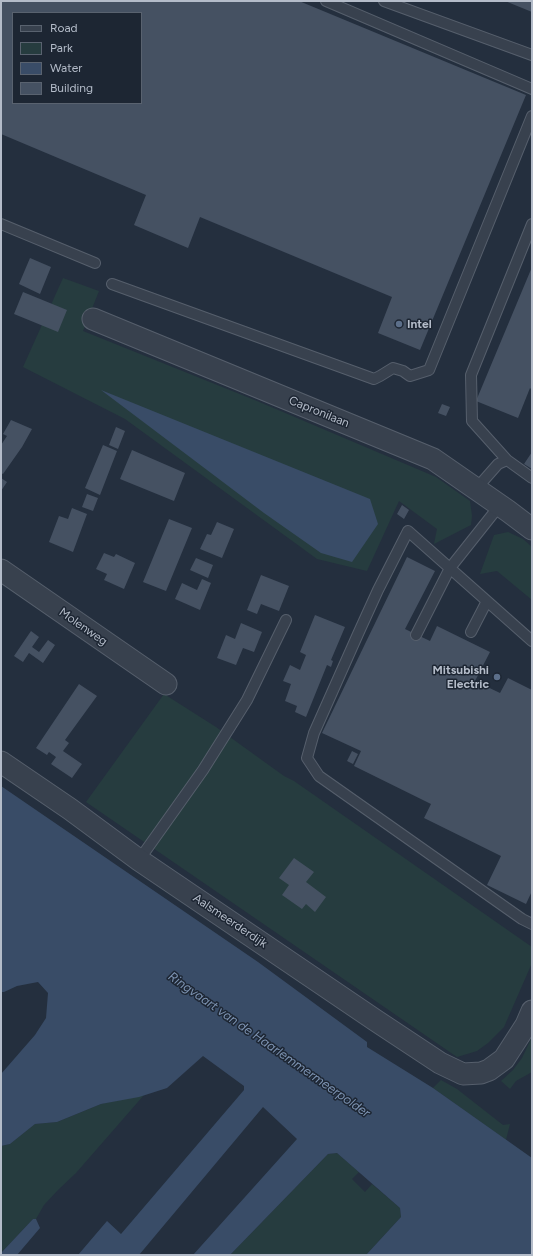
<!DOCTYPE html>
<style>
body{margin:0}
#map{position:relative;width:533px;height:1256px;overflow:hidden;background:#242f3e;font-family:Figtree,sans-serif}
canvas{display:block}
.frame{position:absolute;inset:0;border:2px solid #b4bcc9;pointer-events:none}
.legend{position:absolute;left:12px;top:12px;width:130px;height:92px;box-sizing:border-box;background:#1d2633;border:1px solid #59626f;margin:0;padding:5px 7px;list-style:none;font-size:12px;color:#b4bcc9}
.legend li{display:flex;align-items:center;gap:8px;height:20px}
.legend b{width:20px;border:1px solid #59626f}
</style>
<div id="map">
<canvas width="533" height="1256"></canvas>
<div class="frame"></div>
<ul class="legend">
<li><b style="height:5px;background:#38414e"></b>Road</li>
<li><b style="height:11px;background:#263c3f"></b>Park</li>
<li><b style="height:11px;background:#394c67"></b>Water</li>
<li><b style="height:11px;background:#455162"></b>Building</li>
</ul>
</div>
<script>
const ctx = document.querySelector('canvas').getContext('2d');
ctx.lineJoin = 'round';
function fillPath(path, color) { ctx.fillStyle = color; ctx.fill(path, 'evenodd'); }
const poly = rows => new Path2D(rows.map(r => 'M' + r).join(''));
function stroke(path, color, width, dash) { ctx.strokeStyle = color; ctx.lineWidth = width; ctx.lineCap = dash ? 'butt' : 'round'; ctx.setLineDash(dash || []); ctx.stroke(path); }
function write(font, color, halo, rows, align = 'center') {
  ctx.font = font + ' Figtree,sans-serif'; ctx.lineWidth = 3; ctx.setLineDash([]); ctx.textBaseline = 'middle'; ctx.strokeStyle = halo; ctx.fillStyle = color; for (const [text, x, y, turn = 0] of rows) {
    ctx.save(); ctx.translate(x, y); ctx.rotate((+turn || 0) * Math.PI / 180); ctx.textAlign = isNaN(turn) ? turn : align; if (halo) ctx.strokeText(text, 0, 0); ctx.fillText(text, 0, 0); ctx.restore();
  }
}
fillPath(poly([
 [63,278,99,291,83,331,257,401,436,477,470,501,472,516,471,525,434,544,437,529,399,501,367,571,317,559,125,419,23,367],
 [508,532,523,539,532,547,532,600,497,571,480,574,494,535],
 [164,694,216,727,284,776,294,781,532,947,532,963,504,1027,488,1043,477,1051,457,1057,86,802],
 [532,1037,532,1072,516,1081,510,1089,501,1081,513,1070,522,1058],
 [441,1080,457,1089,503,1125,510,1124,506,1140,433,1088],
 [144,1095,76,1173,58,1190,44,1205,36,1219,33,1219,1,1253,1,1146,10,1144,35,1124,57,1122,101,1104],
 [337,1153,359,1172,352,1179,365,1192,372,1184,400,1208,401,1217,366,1255,230,1255,328,1154]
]), '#263c3f');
fillPath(poly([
 [101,390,370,499,378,524,352,562,321,553,264,513],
 [1,786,258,962,367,1042,367,1047,433,1088,532,1158,532,1255,366,1255,401,1217,400,1208,337,1153,328,1154,230,1255,193,1255,297,1139,263,1107,139,1255,78,1255,107,1221,121,1234,244,1090,244,1086,203,1056,167,1088,139,1097,101,1104,57,1122,35,1124,10,1144,1,1146,1,1074,35,1035,46,1018,48,993,38,982,17,986,4,992,1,992],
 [33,1219,36,1219,40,1228,17,1255,1,1255,1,1253]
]), '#394c67');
fillPath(poly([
 [1,1,299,1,526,95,420,350,378,333,392,297,200,217,188,248,134,225,146,195,1,134],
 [13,13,141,13,141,103,13,103],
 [505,1,532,1,532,12],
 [30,258,51,267,40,294,19,284],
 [532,267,532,390,530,388,518,418,476,401],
 [23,292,67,310,58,332,14,314],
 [442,404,450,407,446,416,438,413],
 [11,420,32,429,22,447,3,474,1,473,1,445,7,436,3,434],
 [116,427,125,431,118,449,109,445],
 [103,445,117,451,100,495,85,488],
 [132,450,185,473,174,501,120,479],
 [532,452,532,469,524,464],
 [1,478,7,482,1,491],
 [87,494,98,498,93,511,82,507],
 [402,505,409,510,404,519,397,514],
 [72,508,87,514,73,552,49,542,59,516,68,519],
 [169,519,192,528,166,591,143,582],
 [217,522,234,529,222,558,200,549,207,534,211,535],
 [104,553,114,557,116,554,135,563,124,589,104,580,107,574,96,569],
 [407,557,435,571,405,629,430,641,437,626,490,652,475,681,500,693,508,678,532,690,532,891,526,904,487,885,501,856,424,818,431,804,354,766,361,751,322,733],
 [196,558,213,565,208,578,190,570],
 [261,575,289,586,279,611,261,604,257,614,247,610],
 [202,579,211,583,200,610,175,599,182,583,197,590],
 [315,615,345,627,331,660,333,661,331,667,327,665,306,717,295,712,297,706,285,701,291,684,283,681,290,665,300,670,306,655,300,652],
 [241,623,262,632,254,652,243,648,236,665,217,658,226,635,235,639],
 [31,631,39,637,32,647,39,652,48,640,55,645,43,663,29,653,23,662,14,656],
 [79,684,97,696,65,740,69,743,63,751,82,764,72,778,51,764,56,757,49,752,47,755,36,748],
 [352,751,358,754,353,764,347,761],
 [294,858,314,872,306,882,326,897,315,912,306,904,302,909,282,895,289,885,279,878]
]), '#455162');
const service = poly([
 [326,1,532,89],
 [384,1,532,55],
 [1,224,95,263],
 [532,224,471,375,472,421,507,460,532,478],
 [112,284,374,379,380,376,393,368,403,371,410,376,429,370,532,116],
 [476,489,498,464,507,460],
 [471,632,487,601],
 [416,635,450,568,500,505],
 [532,641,408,531,378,590,358,634,314,733,307,758,319,776,522,919,532,924],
 [139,860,203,770,247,700,286,620]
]);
const minor = poly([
 [93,319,433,459,508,511,532,529],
 [1,570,166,684],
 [1,762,70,809,139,860,375,1020,440,1063,463,1074,481,1073,489,1070,504,1059,526,1025,532,1011]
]);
stroke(service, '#565f6c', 12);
stroke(minor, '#565f6c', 23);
stroke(service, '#38414e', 10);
stroke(minor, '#38414e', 21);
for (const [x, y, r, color] of [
 [399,324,4,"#5c6f8a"],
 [497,677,4,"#5c6f8a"]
]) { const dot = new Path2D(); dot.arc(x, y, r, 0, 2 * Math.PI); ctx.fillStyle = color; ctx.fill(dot); stroke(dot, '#1d2633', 1.5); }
write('bold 12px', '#b4bcc9', '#1d2633', [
 ["Intel",407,324],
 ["Mitsubishi",489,670,"right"],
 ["Electric",489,684,"right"]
], 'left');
write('12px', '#b4bcc9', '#1d2633', [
 ["Capronilaan",319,412,22],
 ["Molenweg",83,627,35],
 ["Aalsmeerderdijk",230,921,34]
]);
write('italic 13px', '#7c92b1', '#1d2633', [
 ["Ringvaart van de Haarlemmermeerpolder",269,1045,35]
]);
</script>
